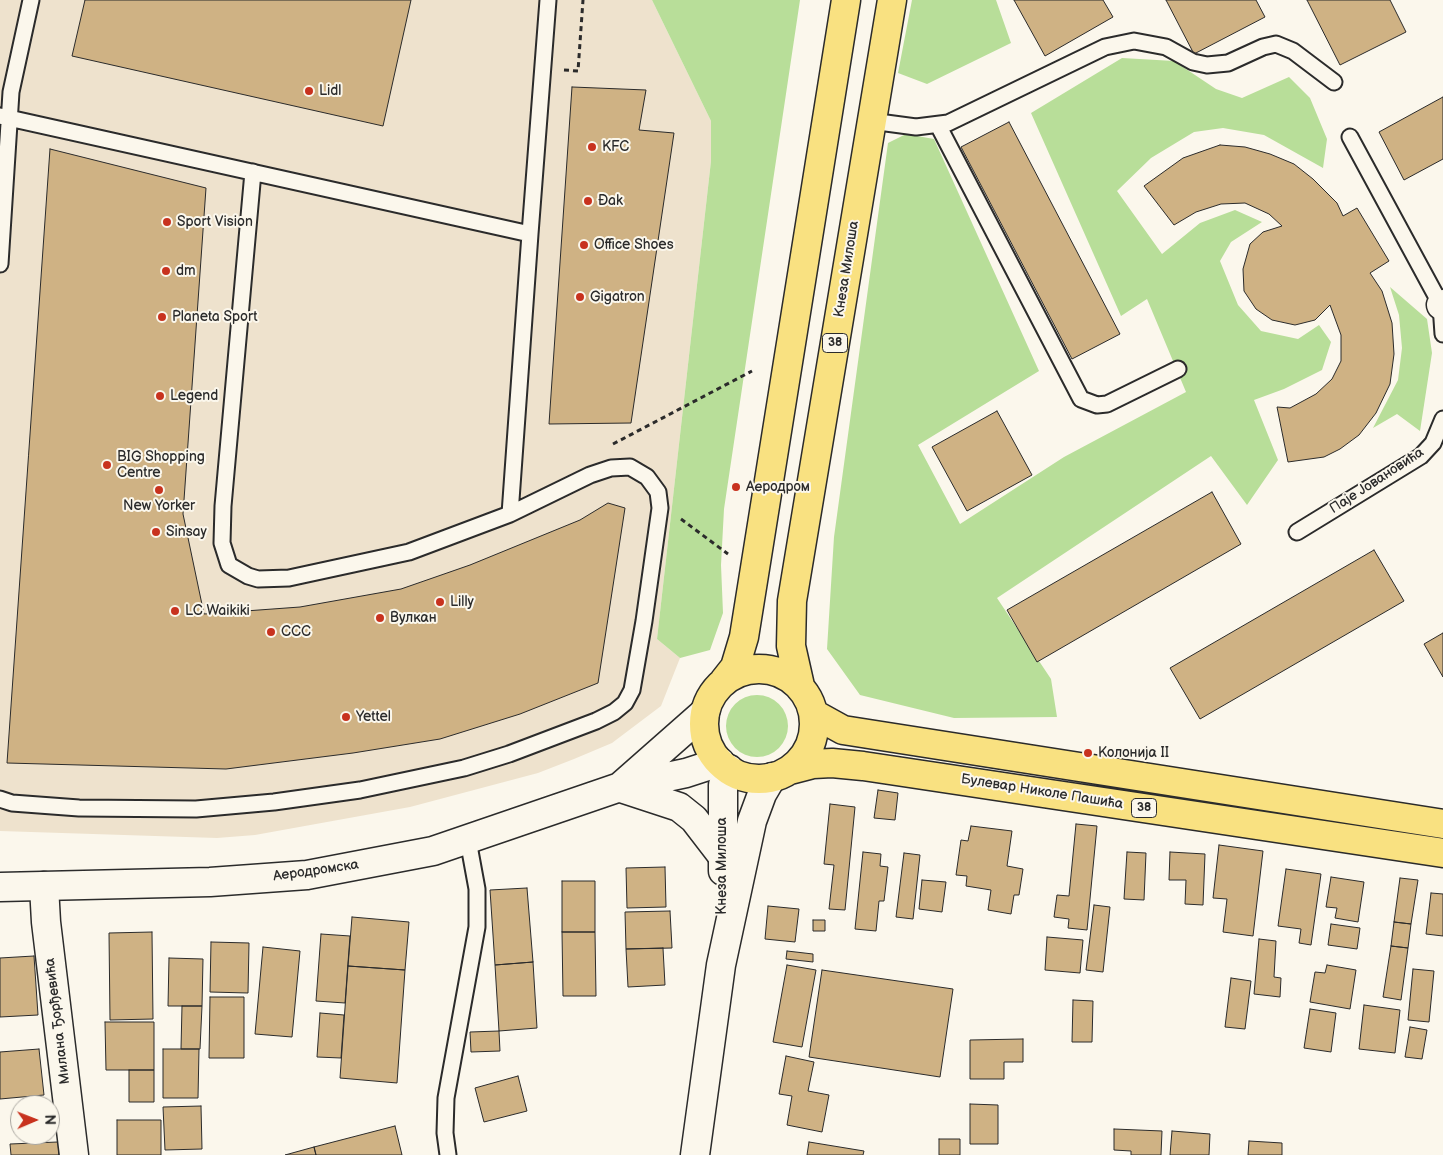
<!DOCTYPE html>
<meta charset="utf-8">
<style>
body{margin:0}
#map{position:relative;width:1443px;height:1155px;overflow:hidden;background:#fbf7ec;font-family:"Balsamiq Sans",sans-serif}
canvas{display:block}
.north{position:absolute;left:10px;top:1095px;width:50px;height:50px;box-sizing:border-box;background:#fbf7ec;border:1px solid #a8a59f;border-radius:50%;rotate:89deg;font-size:14px;font-weight:700;line-height:20px;text-align:center;color:#2b2b2b}
.north::after{content:'';display:block;margin:auto;width:18px;height:22px;background:#c8321e;clip-path:polygon(50% 0,100% 100%,50% 72%,0 100%)}
</style>
<div id="map">
<canvas width="1443" height="1155"></canvas>
<div class="north">N</div>
</div>
<script>
const ctx = document.querySelector('canvas').getContext('2d');
ctx.lineJoin = 'round';
function fillPath(path, color) { ctx.fillStyle = color; ctx.fill(path, 'evenodd'); }
const poly = rows => new Path2D(rows.map(r => 'M' + r).join(''));
function stroke(path, color, width, dash) { ctx.strokeStyle = color; ctx.lineWidth = width; ctx.lineCap = dash ? 'butt' : 'round'; ctx.setLineDash(dash || []); ctx.stroke(path); }
function write(font, color, halo, rows, align = 'center') {
  ctx.font = font + ' "Balsamiq Sans",sans-serif'; ctx.lineWidth = 4; ctx.setLineDash([]); ctx.textBaseline = 'middle'; ctx.strokeStyle = halo; ctx.fillStyle = color; for (const [text, x, y, turn = 0] of rows) {
    ctx.save(); ctx.translate(x, y); ctx.rotate((+turn || 0) * Math.PI / 180); ctx.textAlign = isNaN(turn) ? turn : align; if (halo) ctx.strokeText(text, 0, 0); ctx.fillText(text, 0, 0); ctx.restore();
  }
}
fillPath(poly([
 [0,0,652,0,711,121,711,161,657,639,680,658,661,706,612,743,574,759,538,773,410,807,255,835,217,838,0,831]
]), '#eee2cd');
fillPath(poly([
 [652,0,800,0,724,509,721,565,723,613,710,650,680,658,657,639,711,161,711,121],
 [912,0,996,0,1011,43,927,84,898,73],
 [1122,58,1174,61,1216,89,1242,98,1289,77,1310,98,1327,139,1323,168,1264,135,1223,128,1194,132,1151,158,1117,191,1162,254,1200,223,1235,210,1262,222,1231,242,1220,261,1238,305,1261,331,1298,339,1319,325,1331,342,1322,370,1284,389,1254,400,1278,460,1247,505,1211,456,997,598,1051,679,1057,717,954,718,860,695,827,649,834,537,888,143,906,134,934,139,1039,371,918,445,960,524,1064,457,1186,392,1147,299,1121,316,1031,113],
 [1390,287,1427,319,1432,353,1420,431,1397,414,1373,428,1398,380,1402,348,1399,315],
 '726 726a31 31 0 1 1 62 0a31 31 0 1 1-62 0Z'
]), '#b8de99');
const building = poly([
 [85,0,411,0,383,126,72,56,85,0],
 [1014,0,1103,0,1113,17,1045,56,1014,0],
 [1166,0,1256,0,1265,17,1194,54,1166,0],
 [1307,0,1390,0,1406,32,1340,65,1307,0],
 [572,87,646,90,639,130,674,133,631,423,549,424,572,87],
 [1443,97,1443,159,1404,180,1379,132,1443,97],
 [1009,122,1120,334,1072,359,961,147,1009,122],
 [1220,145,1245,147,1270,154,1294,164,1313,179,1337,203,1343,216,1357,208,1389,261,1370,273,1382,291,1392,323,1394,354,1390,384,1376,413,1359,435,1340,449,1324,457,1288,462,1277,407,1290,408,1316,394,1332,379,1341,361,1341,335,1330,305,1315,320,1295,325,1272,320,1256,309,1244,291,1243,269,1250,244,1263,232,1282,226,1269,214,1245,203,1221,204,1196,212,1174,225,1144,186,1183,158,1220,145],
 [50,149,206,188,183,514,204,614,300,607,401,589,470,565,580,520,608,503,625,508,598,683,520,714,440,739,353,753,226,769,7,763,50,149],
 [997,411,1032,475,967,511,932,447,997,411],
 [1212,492,1241,544,1037,662,1007,610,1212,492],
 [1374,550,1404,601,1200,719,1170,668,1374,550],
 [1443,633,1443,677,1424,644,1443,633],
 [878,790,898,793,895,820,874,818,878,790],
 [830,804,855,807,845,910,829,909,834,865,824,864,830,804],
 [1076,824,1097,826,1087,930,1068,928,1069,919,1054,917,1057,895,1069,896,1076,824],
 [971,826,1012,831,1007,866,1023,869,1019,895,1014,895,1011,914,988,910,991,890,966,886,967,876,956,875,961,840,968,841,971,826],
 [1219,845,1263,851,1253,936,1223,932,1227,899,1213,898,1219,845],
 [863,852,881,854,880,866,888,867,884,901,879,901,876,931,855,929,863,852],
 [1127,852,1146,853,1144,900,1124,899,1127,852],
 [1170,852,1205,854,1203,905,1185,904,1186,880,1169,880,1170,852],
 [904,853,920,855,913,919,896,917,904,853],
 [665,867,666,907,627,908,626,868,665,867],
 [1286,869,1321,874,1311,945,1299,943,1301,929,1278,926,1286,869],
 [1331,877,1364,882,1358,922,1335,918,1337,908,1326,907,1331,877],
 [1400,878,1418,880,1411,924,1394,922,1400,878],
 [922,880,946,882,942,912,919,909,922,880],
 [562,881,595,881,595,932,562,932,562,881],
 [527,888,533,962,495,965,490,890,527,888],
 [1431,893,1443,894,1443,936,1426,934,1431,893],
 [1094,905,1110,907,1103,972,1086,970,1094,905],
 [768,906,799,909,795,942,765,939,768,906],
 [670,911,672,948,626,949,625,912,670,911],
 [352,917,409,922,405,970,348,966,352,917],
 [813,920,825,920,825,931,813,931,813,920],
 [1394,922,1411,924,1408,948,1391,946,1394,922],
 [1331,924,1360,928,1357,949,1328,945,1331,924],
 [152,932,153,1019,110,1020,109,933,152,932],
 [562,932,595,932,596,996,563,996,562,932],
 [321,934,350,936,345,1003,316,1001,321,934],
 [1047,937,1083,940,1080,973,1045,970,1047,937],
 [1259,939,1276,941,1274,977,1281,978,1280,997,1254,994,1259,939],
 [211,942,249,943,248,993,210,992,211,942],
 [1391,946,1408,948,1401,1000,1383,997,1391,946],
 [263,947,300,951,292,1037,255,1034,263,947],
 [663,948,665,985,628,987,626,949,663,948],
 [787,951,813,954,813,962,786,959,787,951],
 [34,956,38,1015,0,1017,0,958,34,956],
 [169,958,203,959,202,1006,168,1006,169,958],
 [533,962,537,1028,499,1031,495,965,533,962],
 [787,965,816,970,802,1047,773,1042,787,965],
 [1327,965,1356,970,1350,1009,1310,1002,1315,972,1325,973,1327,965],
 [348,966,405,970,397,1083,340,1078,348,966],
 [1413,969,1434,971,1429,1022,1408,1020,1413,969],
 [822,970,953,989,940,1077,809,1057,822,970],
 [1231,978,1251,981,1245,1029,1225,1027,1231,978],
 [210,997,244,997,244,1058,209,1058,210,997],
 [1073,1000,1093,1001,1092,1042,1072,1042,1073,1000],
 [1364,1005,1400,1010,1395,1053,1359,1049,1364,1005],
 [182,1006,202,1006,200,1049,181,1049,182,1006],
 [1310,1009,1336,1013,1331,1052,1304,1048,1310,1009],
 [320,1013,344,1015,341,1058,317,1057,320,1013],
 [105,1022,154,1022,154,1070,106,1070,105,1022],
 [1410,1027,1427,1030,1422,1059,1405,1057,1410,1027],
 [499,1031,500,1051,471,1052,470,1032,499,1031],
 [1023,1039,1023,1062,1004,1062,1004,1079,970,1079,970,1040,1023,1039],
 [39,1049,44,1095,0,1099,0,1052,39,1049],
 [163,1049,199,1049,198,1098,163,1098,163,1049],
 [786,1056,814,1062,808,1091,829,1095,822,1132,787,1125,792,1096,779,1094,786,1056],
 [129,1070,154,1070,154,1102,129,1102,129,1070],
 [518,1076,527,1111,484,1122,475,1088,518,1076],
 [970,1104,998,1105,998,1144,970,1144,970,1104],
 [201,1106,202,1149,165,1150,163,1107,201,1106],
 [117,1120,161,1120,161,1155,117,1155,117,1120],
 [395,1126,402,1155,316,1155,314,1147,395,1126],
 [1114,1129,1162,1131,1161,1155,1131,1155,1131,1151,1114,1150,1114,1129],
 [1172,1131,1210,1134,1209,1155,1170,1155,1172,1131],
 [939,1139,960,1139,960,1155,939,1155,939,1139],
 [1249,1141,1282,1143,1282,1155,1248,1155,1249,1141],
 [58,1142,59,1155,11,1155,10,1144,58,1142],
 [809,1142,864,1151,863,1155,807,1155,809,1142],
 [314,1147,316,1155,285,1155,314,1147]
]);
fillPath(building, '#cfb284');
stroke(building, '#2b2b2b', 1);
const lane = poly([
 [0,116,530,234,548,0],
 [871,121,916,127,948,123,1105,47,1134,41,1166,47,1193,62,1207,65,1228,63,1263,47,1276,44,1293,51,1334,82],
 [938,125,1081,399,1097,405,1107,404,1178,369],
 [1350,137,1441,305,1443,334],
 [253,172,223,506,222,543,229,565,248,576,258,579,289,578,409,552,510,514],
 [0,264,11,92,31,0],
 [1297,532,1421,456,1433,443,1443,419],
 [0,799,12,803,79,808,196,809,274,802,360,790,464,768,509,754,596,721,614,712,625,703,632,690,644,621,660,508,658,492,647,477,630,467,611,468,590,475,510,514,530,234],
 [448,1155,445,1133,446,1098,477,927,477,889,468,840]
]);
const street = poly([
 [1441,305,1443,304],
 [723,871,723,785,729,769],
 [44,886,46,922,74,1155],
 [695,1155,721,965,752,821,762,794,772,777]
]);
const secondary = poly([
 [621,786,705,712],
 [621,788,679,807,694,819,724,858],
 [0,887,210,882,307,875,433,851,620,787,686,773,720,762]
]);
const primary = poly([
 '704 724a55 55 0 1 1 110 0a55 55 0 1 1-110 0Z',
 [724,681,735,667,744,637,846,0],
 [800,686,791,646,792,601,892,0],
 [814,714,843,730,1443,824],
 [790,770,813,764,832,763,863,766,1443,853]
]);
stroke(lane, '#2b2b2b', 19);
stroke(street, '#2b2b2b', 31);
stroke(secondary, '#2b2b2b', 31);
stroke(primary, '#2b2b2b', 31);
stroke(poly([
 [564,70,578,71,583,0],
 [613,444,752,371],
 [681,519,728,554]
]), '#2b2b2b', 3, [5, 4]);
stroke(lane, '#fbf7ec', 15);
stroke(street, '#fbf7ec', 28);
stroke(secondary, '#fbf7ec', 28);
stroke(primary, '#f9e181', 28);
for (const [x, y, r, color] of [
 [309,91,5,"#c8321e"],
 [592,147,5,"#c8321e"],
 [588,201,5,"#c8321e"],
 [167,222,5,"#c8321e"],
 [584,245,5,"#c8321e"],
 [166,271,5,"#c8321e"],
 [580,297,5,"#c8321e"],
 [162,317,5,"#c8321e"],
 [160,396,5,"#c8321e"],
 [107,465,5,"#c8321e"],
 [736,487,5,"#c8321e"],
 [159,490,5,"#c8321e"],
 [156,532,5,"#c8321e"],
 [440,602,5,"#c8321e"],
 [175,611,5,"#c8321e"],
 [380,618,5,"#c8321e"],
 [271,632,5,"#c8321e"],
 [346,717,5,"#c8321e"],
 [1088,753,5,"#c8321e"]
]) { const dot = new Path2D(); dot.arc(x, y, r, 0, 2 * Math.PI); ctx.fillStyle = color; ctx.fill(dot); stroke(dot, '#fbf7ec', 2); }
for (const [x, y, w] of [
 [835,343,25],
 [1144,808,25]
]) { const box = new Path2D(); box.roundRect(x - w / 2, y - 9.5, w, 19, 4); ctx.fillStyle = '#fbf7ec'; ctx.fill(box); stroke(box, '#2b2b2b', 1); }
write('bold 12px', '#2b2b2b', null, [
 ["38",835,343],
 ["38",1144,808]
]);
write('14px', '#2b2b2b', '#fbf7ec', [
 ["Lidl",319,91],
 ["KFC",602,147],
 ["Đak",598,201],
 ["Sport Vision",177,222],
 ["Office Shoes",594,245],
 ["dm",176,271],
 ["Gigatron",590,297],
 ["Planeta Sport",172,317],
 ["Legend",170,396],
 ["BIG Shopping",117,457],
 ["Centre",117,473],
 ["Аеродром",746,487],
 ["New Yorker",159,506,"center"],
 ["Sinsay",166,532],
 ["Lilly",450,602],
 ["LC Waikiki",185,611],
 ["Вулкан",390,618],
 ["CCC",281,632],
 ["Yettel",356,717],
 ["Колонија II",1098,753]
], 'left');
write('14px', '#2b2b2b', '#fbf7ec', [
 ["Кнеза Милоша",847,269,-81],
 ["Паје Јовановића",1377,481,-33],
 ["Булевар Николе Пашића",1042,792,9],
 ["Кнеза Милоша",722,866,-90],
 ["Аеродромска",316,871,-8],
 ["Милана Ђорђевића",58,1021,-97]
]);
</script>
